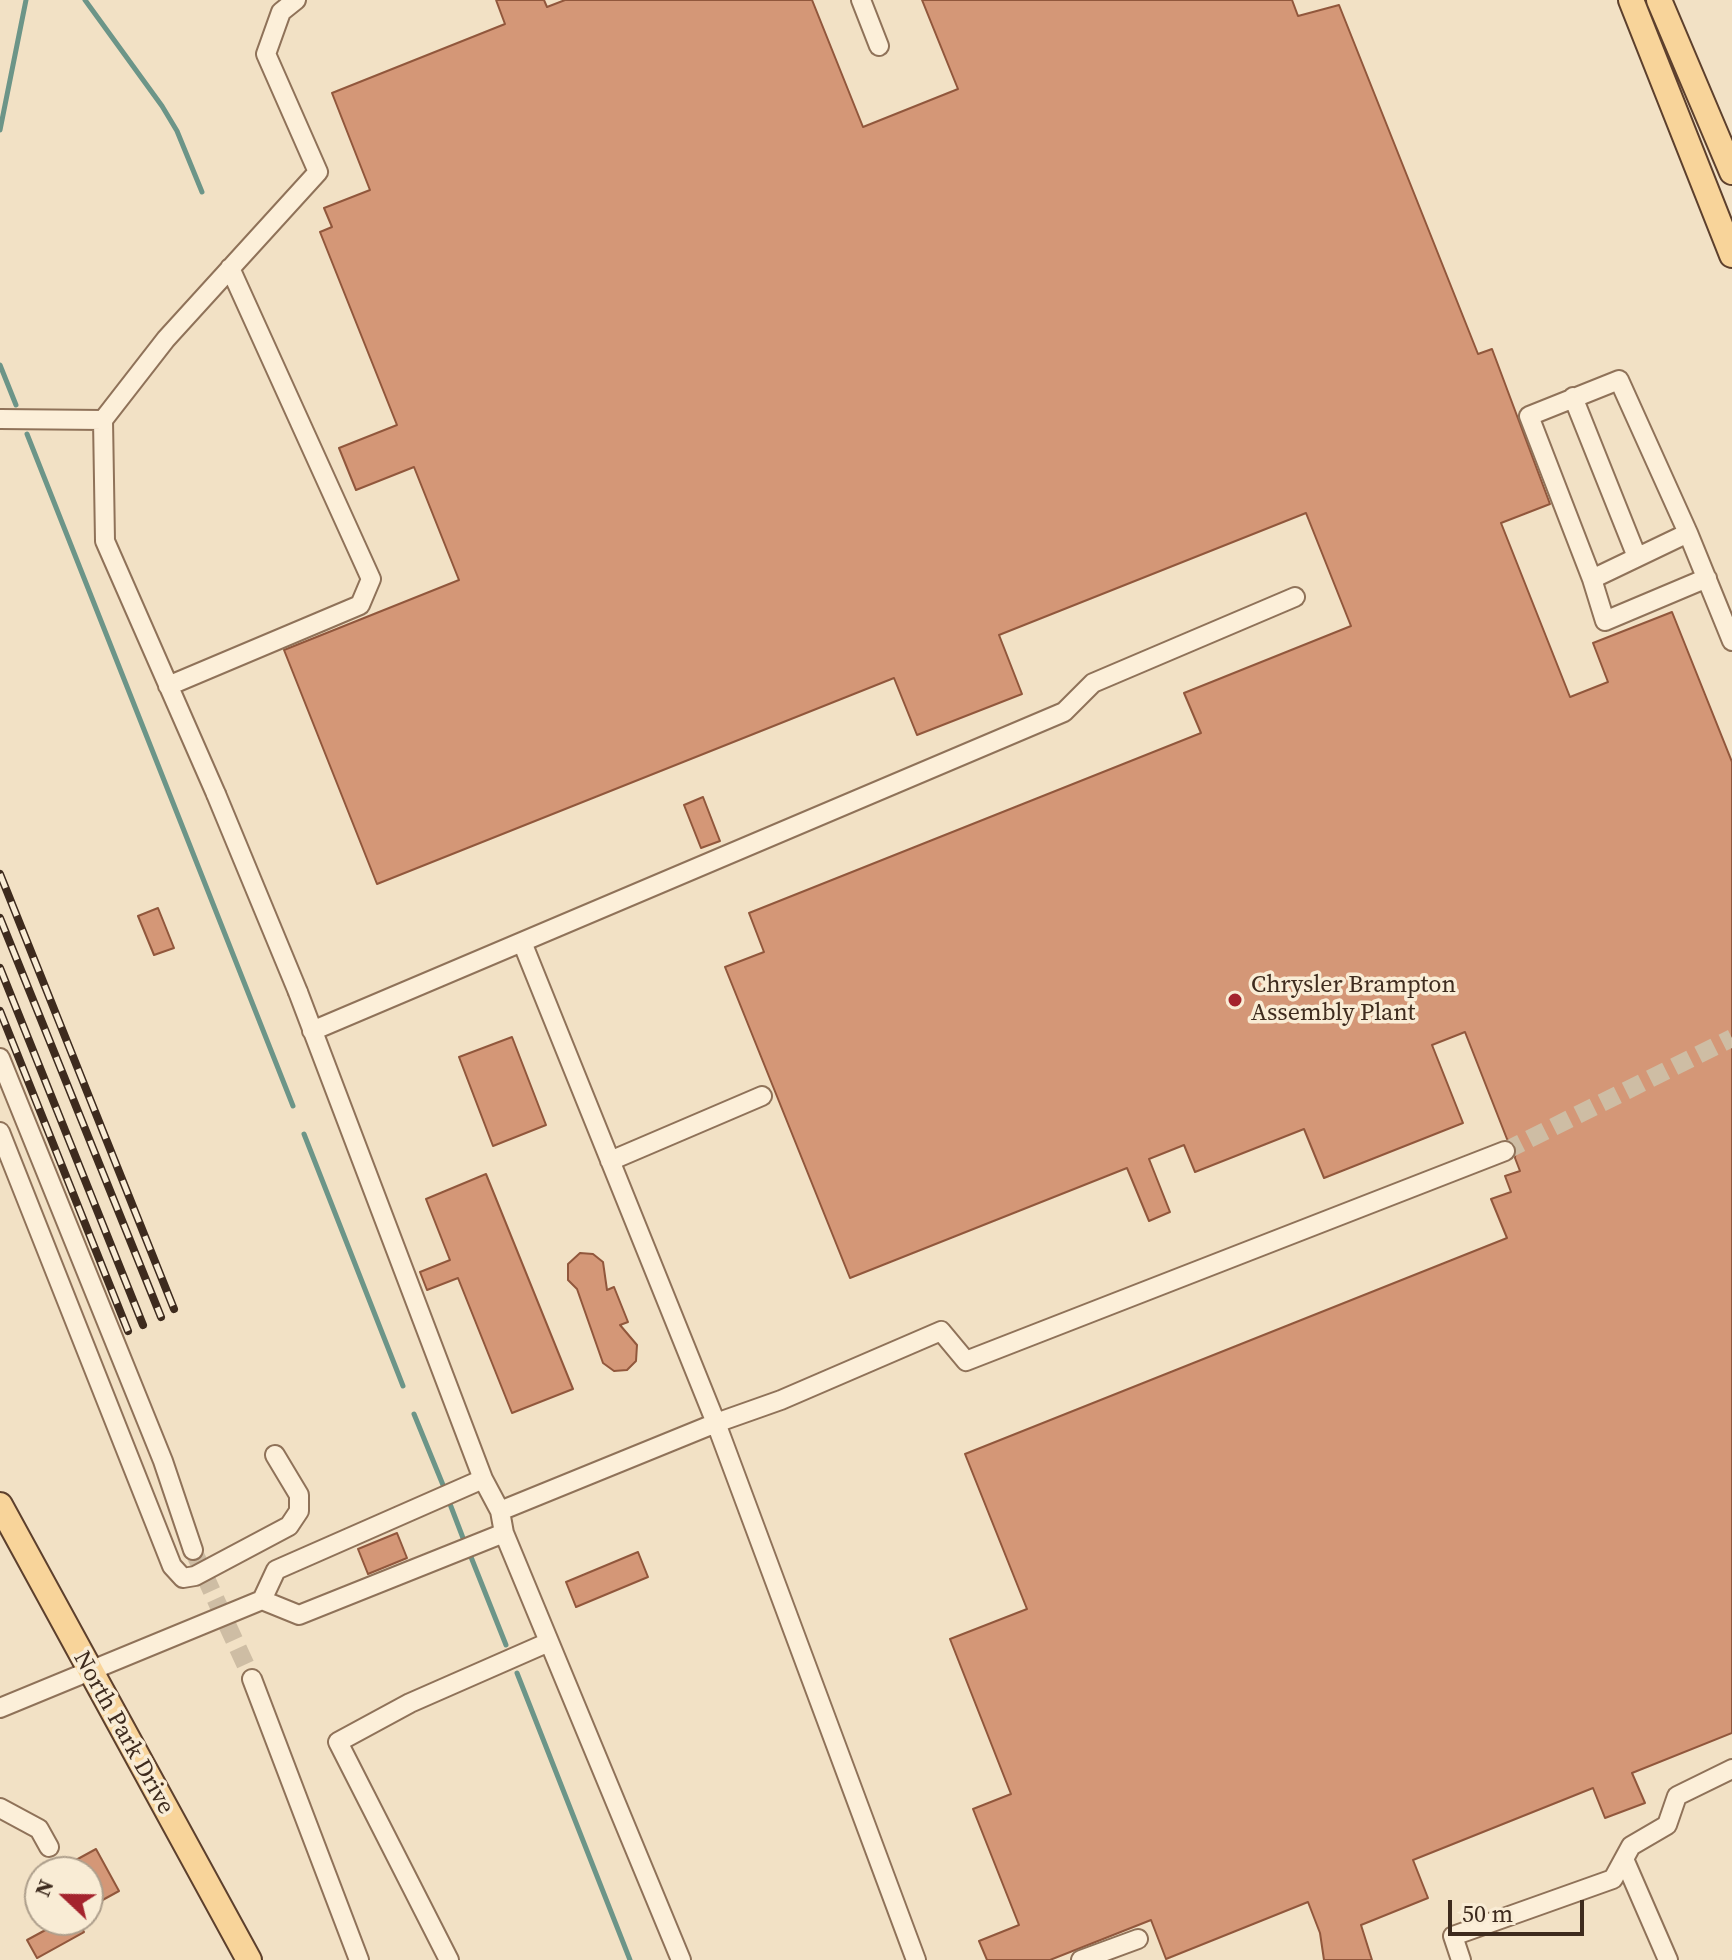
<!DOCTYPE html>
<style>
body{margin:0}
#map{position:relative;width:1732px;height:1960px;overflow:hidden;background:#f2e1c5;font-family:"Source Serif 4",serif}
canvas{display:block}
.north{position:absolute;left:24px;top:1856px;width:80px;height:80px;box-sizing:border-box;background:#f9ecd5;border:2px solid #ae9f8c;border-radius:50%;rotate:292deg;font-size:22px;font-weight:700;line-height:32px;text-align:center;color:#3e2b1e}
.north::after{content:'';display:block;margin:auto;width:28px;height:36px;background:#a4232d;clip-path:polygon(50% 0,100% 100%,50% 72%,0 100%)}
.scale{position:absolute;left:1448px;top:1900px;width:136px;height:36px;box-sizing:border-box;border:4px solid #3e2b1e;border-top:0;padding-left:10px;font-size:24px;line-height:28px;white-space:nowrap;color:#3e2b1e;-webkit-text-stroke:6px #f9ecd5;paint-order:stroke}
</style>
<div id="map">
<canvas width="1732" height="1960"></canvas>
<div class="north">N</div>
<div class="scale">50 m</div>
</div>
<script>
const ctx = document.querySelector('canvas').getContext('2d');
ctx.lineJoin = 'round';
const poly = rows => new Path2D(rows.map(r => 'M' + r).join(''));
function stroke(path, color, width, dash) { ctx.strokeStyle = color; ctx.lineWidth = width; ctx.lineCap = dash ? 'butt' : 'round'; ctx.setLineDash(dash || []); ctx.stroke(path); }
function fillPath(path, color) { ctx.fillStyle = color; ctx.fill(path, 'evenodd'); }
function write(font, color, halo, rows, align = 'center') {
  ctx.font = font + ' "Source Serif 4",serif'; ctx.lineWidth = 7; ctx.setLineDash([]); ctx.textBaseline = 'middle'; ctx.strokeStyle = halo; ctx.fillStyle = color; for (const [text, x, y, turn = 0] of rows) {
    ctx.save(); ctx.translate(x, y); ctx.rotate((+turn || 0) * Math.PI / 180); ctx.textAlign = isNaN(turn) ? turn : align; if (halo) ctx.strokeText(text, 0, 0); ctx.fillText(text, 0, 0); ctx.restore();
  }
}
stroke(poly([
 [85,0,162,106,177,131,202,192],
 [0,130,26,0],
 [0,365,16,405],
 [27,434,293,1106],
 [304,1134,403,1386],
 [414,1414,443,1485],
 [450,1504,463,1538],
 [471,1557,506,1645],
 [517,1673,630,1960]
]), '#6c9588', 5);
const building = poly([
 [496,0,544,0,547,7,565,0,812,0,863,127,958,89,922,0,1292,0,1298,16,1339,5,1478,354,1492,349,1550,504,1501,523,1570,697,1608,682,1593,643,1672,612,1732,762,1732,1733,1632,1773,1645,1803,1605,1818,1593,1788,1413,1860,1428,1898,1361,1925,1372,1960,1324,1960,1320,1933,1308,1902,1166,1959,1151,1920,1050,1960,987,1960,979,1941,1019,1925,973,1809,1011,1794,950,1639,1027,1609,965,1454,1507,1238,1491,1199,1511,1192,1505,1176,1520,1171,1515,1158,1516,1147,1507,1139,1465,1032,1432,1045,1463,1123,1324,1178,1304,1129,1195,1172,1184,1145,1149,1159,1170,1212,1149,1221,1127,1168,850,1278,725,967,764,952,749,913,1201,733,1184,693,1351,626,1306,513,999,635,1022,694,917,735,894,678,377,884,284,650,459,580,414,467,356,490,339,448,397,425,320,232,332,227,324,208,370,190,332,93,505,24,496,0],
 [703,797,720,841,701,848,684,805,703,797],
 [158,908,174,948,154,955,138,916,158,908],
 [512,1037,546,1125,493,1146,459,1057,512,1037],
 [486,1174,573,1389,512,1413,458,1278,427,1290,420,1272,450,1260,426,1199,486,1174],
 [580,1253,593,1254,603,1262,607,1290,614,1287,628,1322,620,1325,637,1345,636,1361,627,1370,614,1371,603,1363,577,1289,568,1280,568,1264,580,1253],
 [397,1533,407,1558,368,1574,358,1549,397,1533],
 [638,1552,648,1577,576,1607,566,1582,638,1552],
 [96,1849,119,1891,88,1908,88,1872,54,1872,96,1849],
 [64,1920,77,1920,84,1932,37,1958,27,1940,64,1920]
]);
fillPath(building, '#d49777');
stroke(building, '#91573c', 2);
stroke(poly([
 [1505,1151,1732,1038],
 [193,1550,252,1679]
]), '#cebda4', 18, [18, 9]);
const minor = poly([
 [861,0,879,46],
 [1573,397,1637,557],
 [0,419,103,420],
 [1688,533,1592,579,1529,416,1619,380,1688,533,1732,641],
 [1592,579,1605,621,1707,578],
 [168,686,360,605,371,579,230,268],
 [216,794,105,541,103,420,166,339,318,172,266,54,281,12,296,0],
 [522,942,716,1423,916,1960],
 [298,992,483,1479,500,1511,504,1533,681,1960],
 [312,1031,1064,712,1093,683,1295,597],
 [0,1058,163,1461,193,1550],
 [0,1132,172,1566,183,1578,195,1576,289,1526,299,1511,299,1495,275,1455],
 [610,1161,762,1096],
 [500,1511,716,1423,781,1400,941,1331,966,1361,1505,1151],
 [262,1600,299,1615,504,1533],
 [252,1679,359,1960],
 [0,1708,262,1600,276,1570,483,1479],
 [0,1808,39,1829,49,1847],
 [1624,1859,1668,1960],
 [449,1960,338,1742,410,1703,549,1642],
 [1081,1960,1138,1939],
 [1461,1960,1453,1936,1613,1879,1631,1846,1667,1825,1677,1796,1732,1769]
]);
const major = poly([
 [1631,0,1732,255],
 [1659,0,1732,172],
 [0,1505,249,1960]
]);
stroke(minor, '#8f7259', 22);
stroke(major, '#5d402d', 28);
stroke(minor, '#fcefd9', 18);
stroke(major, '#f8d49a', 24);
const rail = poly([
 [0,874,174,1309],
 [0,918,161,1317],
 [0,968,143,1325],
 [0,1011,128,1331]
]);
stroke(rail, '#3e2b1e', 8);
stroke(rail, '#f9ecd5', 5, [15]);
const minorBridge = poly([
 [216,794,298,992]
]);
stroke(minorBridge, '#8f7259', 22, []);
stroke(minorBridge, '#fcefd9', 18);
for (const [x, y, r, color] of [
 [1235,1000,8,"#a4232d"]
]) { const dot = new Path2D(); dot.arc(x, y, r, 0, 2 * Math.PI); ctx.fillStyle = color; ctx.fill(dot); stroke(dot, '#f9ecd5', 3); }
write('24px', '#3e2b1e', '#f9ecd5', [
 ["Chrysler Brampton",1251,986],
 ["Assembly Plant",1251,1014]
], 'left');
write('24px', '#3e2b1e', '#f9ecd5', [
 ["North Park Drive",123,1733,61]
]);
</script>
